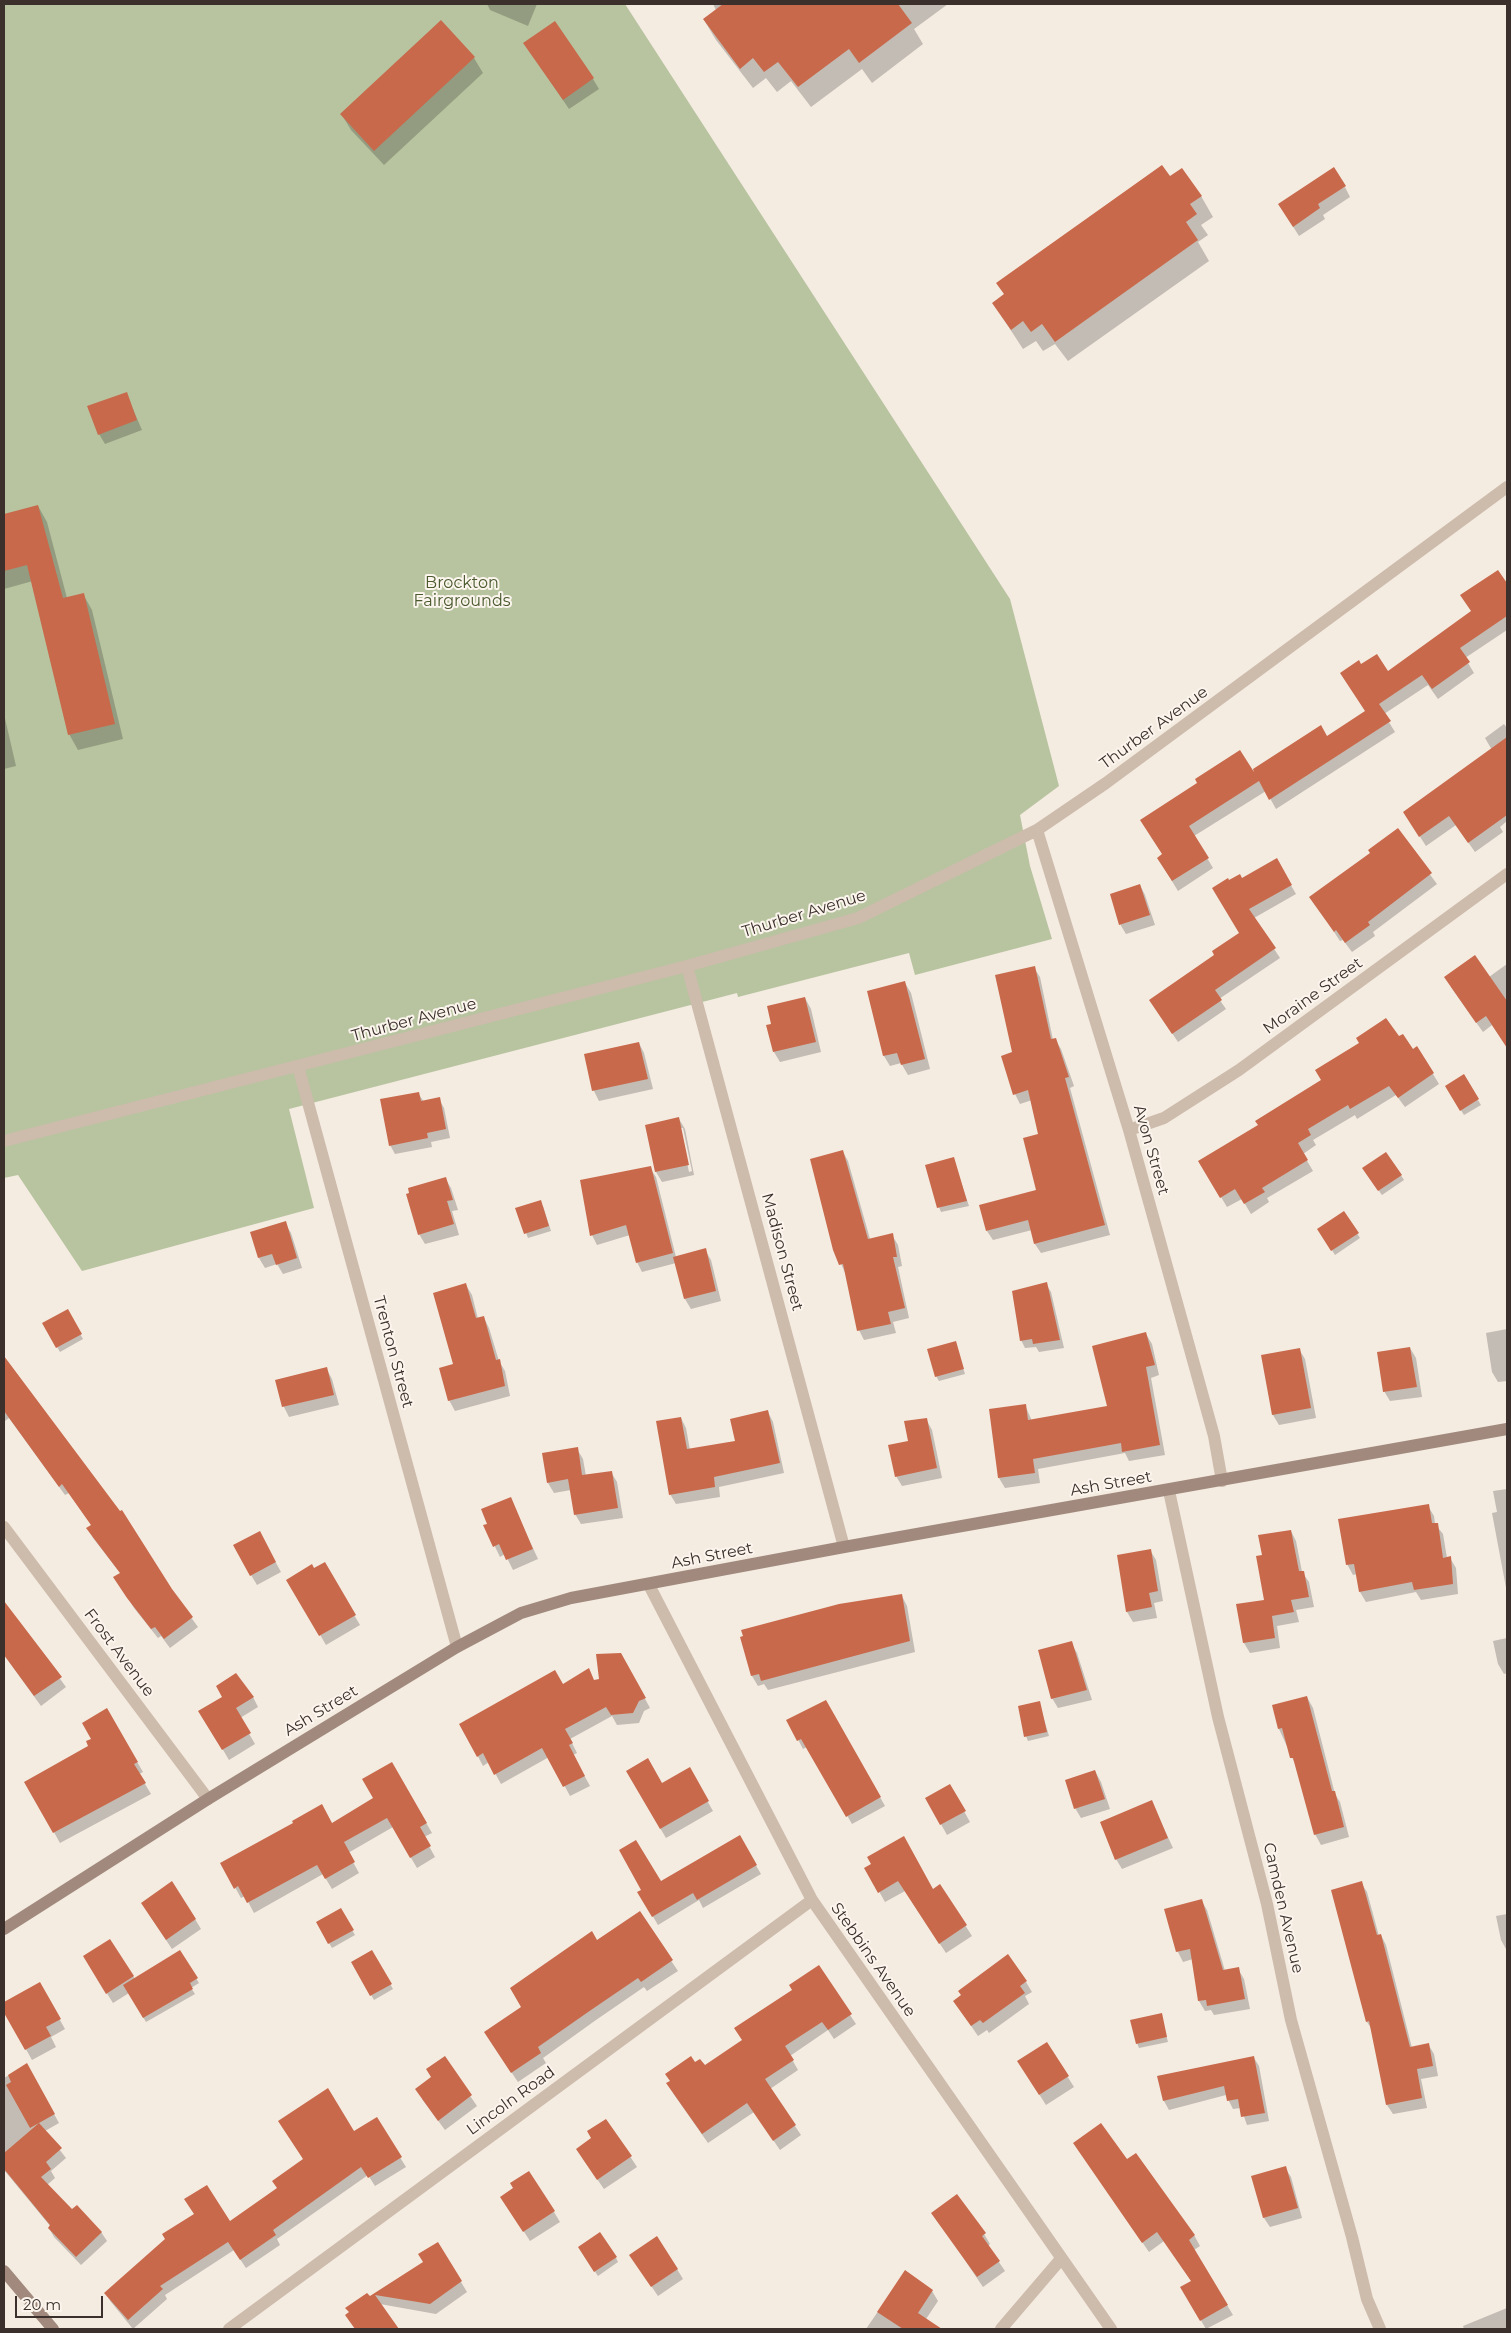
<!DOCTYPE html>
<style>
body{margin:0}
#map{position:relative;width:1511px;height:2333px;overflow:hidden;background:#f4ebe1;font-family:Montserrat,sans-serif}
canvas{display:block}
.frame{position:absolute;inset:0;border:5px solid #3b302b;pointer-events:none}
.scale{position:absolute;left:15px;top:2296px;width:88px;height:22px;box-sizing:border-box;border:2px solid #3b302b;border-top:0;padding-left:6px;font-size:15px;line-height:18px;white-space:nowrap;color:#3b302b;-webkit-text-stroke:4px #fbf5ee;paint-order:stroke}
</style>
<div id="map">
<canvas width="1511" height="2333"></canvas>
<div class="frame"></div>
<div class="scale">20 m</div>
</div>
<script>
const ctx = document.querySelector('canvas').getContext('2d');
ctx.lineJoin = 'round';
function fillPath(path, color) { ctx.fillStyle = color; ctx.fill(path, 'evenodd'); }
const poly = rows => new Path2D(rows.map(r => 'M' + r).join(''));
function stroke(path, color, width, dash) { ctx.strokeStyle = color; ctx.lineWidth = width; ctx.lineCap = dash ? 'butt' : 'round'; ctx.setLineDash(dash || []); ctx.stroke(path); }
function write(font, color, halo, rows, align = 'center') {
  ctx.font = font + ' Montserrat,sans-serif'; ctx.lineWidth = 4; ctx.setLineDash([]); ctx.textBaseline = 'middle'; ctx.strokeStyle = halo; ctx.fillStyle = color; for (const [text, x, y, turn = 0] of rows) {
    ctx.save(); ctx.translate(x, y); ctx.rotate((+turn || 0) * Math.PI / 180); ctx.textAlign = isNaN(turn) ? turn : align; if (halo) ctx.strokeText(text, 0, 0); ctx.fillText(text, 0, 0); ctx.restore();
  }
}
fillPath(poly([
 [4,4,625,4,1010,599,1059,786,1020,815,1030,866,1052,939,915,975,909,953,738,997,737,993,289,1109,314,1208,82,1271,18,1175,4,1178]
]), '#b8c4a0');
fillPath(poly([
 [487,4,537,4,528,26,490,10],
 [713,4,948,4,914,29,923,44,872,83,862,69,811,107,791,81,777,92,766,78,753,88,716,40,704,20,716,10],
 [525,44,593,79,599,89,569,109],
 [474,58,483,73,384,165,351,130,342,115],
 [1170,178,1201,196,1213,217,1201,225,1208,235,1198,242,1209,261,1068,361,1055,344,1043,351,1036,341,1023,349,993,303,1005,295,998,284],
 [1345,187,1350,197,1323,215,1325,219,1299,236,1285,214],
 [126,393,142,430,105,444,99,434],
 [38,506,47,522,67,598,83,594,92,610,123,739,78,750,69,734,33,581,4,589,4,516],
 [1498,572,1507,586,1507,630,1465,658,1474,673,1438,699,1428,685,1384,714,1395,732,1276,809,1266,791,1194,836,1213,868,1178,891,1164,868,1163,855,1148,830,1257,778,1327,737,1366,711,1361,666,1388,672,1472,612],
 [4,714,16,766,4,769],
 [1504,724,1507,728,1507,821,1500,827,1503,832,1475,852,1456,825,1426,846,1411,823,1492,750,1485,738],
 [1397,830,1437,884,1373,932,1375,936,1352,952,1343,940,1340,941,1311,897,1372,854],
 [1276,860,1296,894,1254,918,1280,958,1219,999,1226,1009,1178,1042,1156,1009,1241,933,1229,882,1242,880],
 [1140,885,1145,895,1155,925,1126,934,1120,924],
 [1507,964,1507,1047,1492,1025,1483,1032,1451,987,1489,977],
 [1034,968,1040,977,1053,1040,1055,1039,1061,1049,1074,1086,1070,1088,1110,1235,1041,1253,1035,1244,1032,1230,993,1240,987,1231,1038,1190,1040,1135,1032,1100,1020,1104,1015,1094,1013,1053],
 [905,983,911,993,930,1069,908,1075,901,1063,890,1066,884,1056,868,992],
 [805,998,811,1009,821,1052,780,1062,774,1052,773,1025],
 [1399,1038,1433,1074,1439,1084,1405,1107,1396,1095,1357,1119,1355,1115,1313,1140,1316,1145,1303,1154,1313,1171,1267,1198,1269,1202,1251,1214,1242,1199,1227,1207,1200,1162],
 [639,1043,644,1053,653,1089,599,1101,594,1091,585,1055],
 [1463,1076,1481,1105,1464,1115,1446,1087],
 [418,1093,424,1102,439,1099,444,1108,450,1138,431,1142,432,1147,395,1154,390,1145],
 [679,1119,685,1129,694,1175,662,1182,656,1172,647,1125],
 [680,1128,683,1128,692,1171,689,1172],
 [843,1152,848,1161,870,1239,892,1235,898,1245,902,1266,898,1267,909,1318,893,1322,896,1333,864,1340,859,1330,846,1275,835,1250],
 [1386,1153,1404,1180,1382,1195,1366,1173],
 [953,1158,969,1206,941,1212,939,1207],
 [650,1168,656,1177,676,1257,705,1250,711,1260,721,1301,691,1309,685,1299,676,1263,642,1272,637,1262,630,1235,597,1245,592,1235],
 [445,1178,451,1188,458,1210,452,1211,459,1235,425,1244,419,1234],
 [543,1206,551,1231,528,1238,517,1209],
 [1344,1213,1360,1238,1335,1255,1319,1229],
 [285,1223,291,1233,302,1268,283,1274,277,1264,265,1268,259,1258,252,1233],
 [1046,1284,1051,1292,1064,1348,1039,1352,1036,1347,1025,1348,1021,1340],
 [466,1285,472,1295,478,1319,484,1318,489,1328,499,1361,505,1371,510,1396,455,1411,449,1400],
 [67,1311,83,1339,60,1352,44,1324],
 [1507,1329,1507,1381,1498,1382,1492,1372,1486,1333],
 [1146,1334,1152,1344,1159,1375,1151,1378,1165,1455,1129,1461,1125,1453,1038,1469,1040,1483,1005,1488,999,1478,990,1410,1025,1405,1032,1421,1108,1407],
 [955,1343,965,1374,939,1381,936,1376],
 [1410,1348,1416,1358,1422,1397,1390,1401,1384,1391],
 [1299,1349,1305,1359,1316,1418,1279,1425,1273,1415],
 [6,1362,198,1627,170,1648,161,1636,158,1638,134,1608,121,1587,121,1574,93,1538,88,1529,92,1526,69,1493,65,1495,9,1418,5,1421,4,1419,4,1363],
 [326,1368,332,1379,339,1405,289,1417,284,1407,277,1381],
 [768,1412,773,1422,784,1473,719,1487,720,1497,676,1504,670,1494,681,1418,686,1428,690,1450,737,1442],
 [926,1419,932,1430,942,1478,902,1486,896,1476,909,1442],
 [577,1449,583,1459,586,1476,611,1472,617,1482,623,1518,581,1524,575,1514,571,1490,554,1493,548,1483],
 [1507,1489,1507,1593,1492,1513,1497,1512,1493,1491],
 [510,1498,538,1559,513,1570,505,1554,500,1557,485,1526,489,1524],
 [1428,1506,1434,1516,1435,1524,1443,1534,1447,1558,1450,1558,1456,1568,1458,1594,1421,1600,1416,1592,1366,1602,1360,1592,1357,1574,1353,1575,1347,1564],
 [1291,1531,1296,1541,1302,1572,1309,1582,1314,1607,1296,1610,1299,1622,1277,1626,1280,1648,1250,1653,1244,1643,1238,1605,1265,1601,1264,1556],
 [265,1543,281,1572,257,1585,251,1575],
 [1150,1550,1156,1560,1163,1601,1154,1603,1157,1618,1133,1622,1127,1612],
 [324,1564,360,1625,326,1645,288,1580],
 [902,1596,907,1606,915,1652,768,1690,764,1684,758,1686,752,1676,742,1638],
 [4,1602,66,1687,41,1706,4,1655],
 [1507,1638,1507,1673,1504,1674,1498,1664,1493,1641],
 [1071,1643,1077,1653,1092,1700,1058,1708,1052,1698],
 [621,1654,650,1708,644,1711,639,1723,617,1725,612,1716,570,1739,577,1753,573,1755,590,1786,570,1796,549,1757,501,1784,489,1762,483,1766,461,1724,563,1685,601,1680],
 [253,1697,258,1707,240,1718,255,1744,229,1760,200,1711],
 [1307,1697,1313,1708,1335,1794,1340,1802,1349,1837,1321,1845,1315,1834,1297,1768,1279,1729,1274,1706],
 [826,1702,885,1806,852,1824,807,1747,803,1749,788,1720],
 [1039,1702,1049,1736,1028,1741,1026,1736],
 [107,1710,143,1772,139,1774,151,1794,60,1843,26,1782,90,1746],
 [392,1764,432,1833,424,1837,435,1857,417,1868,393,1827,348,1853,359,1873,332,1889,323,1874,254,1913,245,1896,241,1898,222,1864,332,1824,375,1799],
 [689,1769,713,1811,666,1838,627,1772,662,1785],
 [1095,1771,1101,1782,1110,1809,1081,1818,1075,1808],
 [950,1786,970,1822,947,1835,927,1799],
 [1151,1801,1173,1848,1122,1869,1116,1859],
 [739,1837,761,1874,703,1908,699,1900,658,1925,639,1893,661,1883],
 [866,1868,933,1891,940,1886,972,1936,946,1953,905,1891,885,1902],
 [1361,1883,1367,1892,1379,1936,1381,1935,1386,1945,1412,2048,1428,2044,1434,2054,1438,2076,1421,2079,1427,2108,1393,2114,1387,2105,1373,2031,1367,2022,1332,1891],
 [1201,1900,1207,1910,1225,1971,1238,1969,1244,1979,1250,2009,1214,2015,1211,2010,1205,2011,1199,2001,1193,1959,1183,1962,1178,1952,1166,1910],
 [340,1909,355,1935,332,1948,317,1923],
 [148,1913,195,1919,201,1929,172,1949],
 [639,1913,678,1971,647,1991,644,1987,596,2020,543,2058,546,2063,518,2082,491,2042,522,2007,597,1942],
 [1507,1914,1507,1949,1506,1949,1501,1940,1496,1916],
 [110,1940,135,1979,180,1952,199,1983,191,1988,195,1994,146,2022,129,1993,113,2003,84,1957],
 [372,1952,393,1989,374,2000,353,1963],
 [818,1967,856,2024,834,2039,828,2030,790,2056,798,2070,770,2089,801,2135,780,2150,754,2112,708,2143,673,2093,695,2064,704,2067,743,2041],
 [1026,1982,1032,1992,1025,1996,1029,2004,989,2033,987,2030,978,2036,954,2001],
 [39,1983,65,2029,51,2037,56,2047,32,2060,4,2010],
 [1161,2015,1168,2042,1139,2048,1137,2043],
 [1047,2044,1074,2087,1046,2105,1025,2072],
 [444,2058,477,2106,445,2130,422,2099],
 [1254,2058,1259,2066,1269,2121,1247,2125,1241,2108,1233,2109,1226,2095,1169,2110,1164,2101,1158,2076],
 [27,2065,59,2123,45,2131,66,2158,51,2171,55,2178,47,2185,72,2211,101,2232,107,2241,81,2265,54,2237,49,2228,51,2227,4,2170,4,2078],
 [376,2119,406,2167,375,2186,368,2175,277,2239,280,2245,246,2268,234,2250,165,2295,167,2299,133,2329,111,2302,105,2293,230,2223,278,2189,304,2160],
 [606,2120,637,2167,604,2189,583,2159,593,2139],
 [1074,2143,1127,2161,1194,2235,1200,2246,1194,2250,1233,2315,1206,2329,1182,2288,1192,2282,1164,2241,1149,2252],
 [1285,2168,1291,2177,1302,2218,1270,2227,1264,2218],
 [515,2188,554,2212,560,2222,530,2241,508,2207],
 [957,2196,984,2234,990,2244,988,2246,1005,2271,983,2287,933,2213],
 [438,2244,467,2292,436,2314,380,2304,398,2329,356,2329,353,2325,369,2298,425,2263],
 [582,2252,616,2258,618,2262,598,2276],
 [637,2265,677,2269,683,2279,658,2296],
 [905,2272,932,2291,938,2301,926,2319,932,2329,866,2329],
 [1507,2308,1507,2329,1464,2329,1463,2326]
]), '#0003');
fillPath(poly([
 [723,4,898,4,912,23,859,63,849,49,798,87,778,62,764,72,753,58,740,69,703,19],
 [441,20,475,57,374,151,340,114],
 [555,21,594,78,563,100,523,43],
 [1162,165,1170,176,1182,168,1202,196,1190,204,1197,214,1186,222,1198,240,1055,342,1042,324,1031,332,1023,321,1011,330,992,303,1004,294,996,283],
 [1334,167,1346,186,1318,204,1320,208,1293,227,1278,204],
 [127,392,137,420,98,435,87,406],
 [38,505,63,598,84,593,115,724,68,735,27,565,4,571,4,514],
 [1498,570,1507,583,1507,616,1460,648,1470,662,1432,689,1422,675,1379,704,1391,721,1269,800,1259,781,1189,826,1209,858,1172,881,1157,858,1162,854,1140,820,1197,783,1195,779,1240,750,1254,772,1253,769,1321,725,1327,736,1365,711,1340,673,1359,660,1361,664,1377,654,1388,671,1471,611,1460,595],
 [1507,737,1507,815,1468,843,1449,816,1419,837,1403,812],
 [1398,828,1432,873,1368,922,1370,925,1345,943,1336,930,1334,932,1309,897,1370,853,1368,850],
 [1277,858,1292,885,1249,909,1276,948,1215,990,1222,1000,1172,1034,1149,1000,1214,955,1212,951,1239,933,1212,888,1228,878,1229,880,1240,874,1242,878],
 [1140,884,1150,915,1119,925,1110,894],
 [1475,955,1507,1001,1507,1048,1486,1016,1476,1023,1444,977],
 [1035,966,1051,1039,1056,1038,1069,1077,1065,1078,1105,1225,1034,1244,1028,1220,986,1231,979,1205,1036,1190,1023,1138,1038,1134,1028,1090,1013,1095,1001,1056,1012,1052,995,975],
 [905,981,925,1059,901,1065,897,1053,883,1056,867,991],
 [805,997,816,1042,773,1052,766,1025,771,1024,767,1006],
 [1386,1018,1399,1036,1403,1034,1413,1049,1417,1046,1434,1073,1398,1098,1389,1086,1350,1109,1348,1105,1308,1129,1311,1135,1298,1143,1308,1160,1262,1188,1265,1192,1244,1204,1235,1189,1220,1198,1198,1161,1258,1125,1255,1121,1321,1080,1315,1070,1359,1043,1356,1038],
 [639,1042,648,1079,592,1091,584,1054],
 [1464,1074,1479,1099,1460,1111,1445,1086],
 [419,1092,421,1101,440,1097,446,1129,427,1133,428,1138,389,1146,380,1099],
 [679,1117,689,1165,655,1172,645,1125],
 [843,1150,868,1239,893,1233,897,1257,893,1257,905,1308,888,1312,891,1324,857,1331,843,1264,839,1265,833,1250,810,1159],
 [1386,1152,1402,1175,1378,1191,1362,1168],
 [954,1157,967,1201,937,1208,925,1165],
 [651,1166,673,1253,636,1263,626,1225,590,1236,580,1180],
 [446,1177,453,1200,447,1201,454,1224,418,1235,406,1194,409,1193,408,1188],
 [541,1200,549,1226,524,1234,515,1208],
 [1344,1211,1359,1233,1331,1251,1317,1229],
 [286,1221,297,1258,276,1265,272,1254,258,1258,250,1232],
 [706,1248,716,1291,684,1299,673,1257],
 [1047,1282,1060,1340,1033,1344,1032,1339,1020,1341,1012,1291],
 [466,1283,476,1318,484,1316,496,1360,500,1359,505,1386,448,1401,439,1368,453,1364,433,1293],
 [68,1309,82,1334,56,1348,42,1323],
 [1146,1332,1155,1365,1146,1367,1160,1445,1122,1452,1121,1443,1033,1459,1035,1473,998,1478,989,1409,1026,1404,1028,1420,1107,1406,1092,1346],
 [956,1341,964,1369,935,1377,927,1349],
 [1410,1347,1417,1387,1383,1392,1377,1352],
 [1300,1348,1311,1408,1272,1415,1261,1355],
 [4,1356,120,1511,122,1510,172,1589,193,1617,164,1639,155,1627,151,1629,127,1598,113,1577,120,1573,86,1528,91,1525,62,1484,59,1487,4,1411],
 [327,1367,334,1395,282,1407,275,1380],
 [768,1410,780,1463,714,1477,715,1487,669,1495,656,1421,681,1417,687,1449,735,1441,730,1419],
 [927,1418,937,1468,895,1477,888,1445,908,1441,904,1421],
 [578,1447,582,1475,612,1471,618,1508,574,1515,568,1479,547,1483,542,1453],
 [511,1497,533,1549,506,1560,499,1544,493,1547,483,1525,487,1524,481,1509],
 [1429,1504,1432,1523,1438,1523,1443,1558,1451,1556,1453,1584,1414,1590,1412,1582,1359,1592,1354,1564,1346,1565,1338,1519],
 [1291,1530,1299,1571,1304,1571,1309,1597,1291,1600,1294,1612,1272,1616,1275,1638,1243,1643,1236,1604,1264,1600,1256,1556,1262,1555,1258,1535],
 [260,1531,276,1562,250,1576,233,1545],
 [1151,1549,1158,1591,1149,1593,1152,1607,1126,1612,1117,1555],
 [325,1562,356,1615,319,1636,286,1580,312,1564,314,1568],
 [902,1594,910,1641,761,1681,759,1674,751,1676,740,1637,743,1636,741,1630,839,1604],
 [4,1601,62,1677,34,1696,4,1655],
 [1072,1641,1087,1690,1051,1699,1038,1650],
 [621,1653,646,1698,639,1701,633,1713,611,1715,606,1707,565,1729,573,1743,569,1745,585,1776,563,1787,542,1748,494,1775,483,1753,477,1757,459,1724,555,1670,563,1684,589,1668,594,1680,599,1679,596,1654],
 [236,1673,254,1697,236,1708,251,1733,222,1750,198,1711,222,1697,216,1686],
 [1307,1696,1332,1791,1335,1791,1344,1827,1314,1835,1293,1758,1290,1758,1282,1728,1278,1729,1272,1705],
 [826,1700,881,1797,846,1817,801,1739,797,1741,786,1720],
 [1040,1701,1047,1732,1024,1737,1018,1706],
 [107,1708,138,1762,134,1764,146,1783,53,1833,24,1782,88,1746,86,1741,91,1739,82,1723],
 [648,1758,662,1783,690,1767,709,1801,660,1829,626,1771],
 [392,1762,427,1823,420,1827,431,1846,410,1858,387,1818,344,1842,355,1862,325,1879,317,1865,247,1903,238,1886,234,1889,220,1863,293,1823,292,1821,322,1804,332,1823,373,1798,362,1779],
 [1095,1770,1105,1799,1074,1809,1065,1780],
 [950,1784,966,1811,940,1825,925,1798],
 [1152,1800,1168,1838,1115,1860,1100,1822],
 [740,1835,757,1865,697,1900,693,1893,652,1917,637,1892,641,1890,619,1850,636,1840,661,1881],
 [904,1836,933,1889,940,1884,967,1925,939,1944,898,1881,878,1893,864,1868,871,1864,867,1857],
 [172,1881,196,1919,166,1940,141,1903],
 [1362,1881,1377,1935,1381,1934,1410,2047,1429,2043,1433,2066,1417,2069,1422,2098,1386,2105,1369,2021,1366,2022,1331,1890],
 [1202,1899,1223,1970,1239,1967,1245,1999,1207,2006,1206,2000,1198,2001,1190,1949,1176,1952,1164,1909],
 [341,1908,354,1930,328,1944,316,1922],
 [640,1911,673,1960,641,1982,638,1978,591,2010,538,2047,541,2053,511,2073,484,2032,521,2007,510,1988,592,1931,597,1940],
 [110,1939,134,1976,106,1994,83,1956],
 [180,1950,198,1978,190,1983,193,1989,143,2018,123,1985],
 [372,1950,392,1984,370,1996,351,1962],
 [1008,1954,1027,1981,1020,1986,1025,1993,983,2023,980,2020,971,2026,953,2001,961,1995,958,1991],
 [819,1965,852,2014,828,2030,822,2022,785,2046,794,2060,765,2079,796,2125,773,2141,747,2103,702,2134,666,2083,670,2081,665,2074,691,2056,695,2062,700,2059,705,2065,742,2040,734,2028,792,1990,789,1985],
 [40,1982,61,2019,46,2027,51,2036,25,2050,4,2013,4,2002],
 [1162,2013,1167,2037,1136,2044,1130,2020],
 [1047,2042,1069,2076,1039,2095,1017,2061],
 [445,2056,472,2095,438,2121,415,2089,431,2077,426,2069],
 [1254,2056,1265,2113,1241,2117,1238,2099,1227,2101,1224,2086,1163,2101,1157,2076],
 [27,2063,55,2114,30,2128,6,2085,11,2082,8,2075],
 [328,2088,354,2131,377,2117,402,2157,368,2178,361,2167,273,2230,276,2235,240,2260,228,2242,160,2286,163,2289,128,2320,104,2293,165,2239,162,2234,194,2214,184,2199,207,2185,230,2221,277,2188,272,2181,303,2159,278,2121],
 [606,2119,632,2156,597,2180,576,2149,591,2138,587,2131],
 [39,2123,62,2148,46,2162,51,2169,41,2177,72,2209,77,2205,102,2232,76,2257,48,2228,50,2225,4,2169,4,2153],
 [1101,2123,1127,2159,1136,2153,1195,2235,1189,2240,1228,2305,1200,2321,1180,2287,1191,2281,1157,2232,1142,2243,1073,2143],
 [1286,2166,1298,2208,1263,2218,1251,2176],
 [529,2171,555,2211,523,2232,500,2197,513,2188,510,2183],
 [957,2194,986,2233,982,2236,1000,2261,977,2277,931,2213],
 [600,2232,617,2257,594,2272,578,2247],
 [657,2236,678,2269,651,2287,629,2255],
 [438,2242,462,2281,430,2304,375,2295,399,2329,355,2329,345,2315,349,2312,345,2308,367,2293,370,2296,423,2262,418,2254],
 [905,2270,933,2290,918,2313,942,2329,903,2329,877,2312]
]), '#c8694b');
stroke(poly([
 [1037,830,1129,1130,1214,1436,1222,1481],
 [687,966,844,1547],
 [298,1066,457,1647],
 [1129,1130,1164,1118,1239,1070,1507,874],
 [4,1141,687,966,858,918,1037,830,1106,783,1507,487],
 [1169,1491,1218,1717,1267,1904,1291,2020,1352,2237,1367,2299,1380,2329],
 [4,1527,208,1799],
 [649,1585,812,1900,1111,2329],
 [229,2329,812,1900],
 [1001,2329,1060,2260]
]), '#cdbbac', 12);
stroke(poly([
 [4,1929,208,1799,457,1647,521,1613,571,1598,844,1547,1507,1429],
 [4,2271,53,2329]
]), '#a18a7d', 12);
write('16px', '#4a5a2e', '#fbf5ee', [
 ["Brockton",462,583],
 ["Fairgrounds",462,601]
]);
write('16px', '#3b302b', '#fbf5ee', [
 ["Thurber Avenue",1154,728,-36],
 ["Thurber Avenue",804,914,-17],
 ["Moraine Street",1313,996,-36],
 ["Thurber Avenue",414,1020,-15],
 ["Avon Street",1151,1150,74],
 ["Madison Street",782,1252,75],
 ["Trenton Street",393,1352,75],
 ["Ash Street",1111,1484,-10],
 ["Ash Street",712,1556,-11],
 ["Frost Avenue",119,1653,53],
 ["Ash Street",321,1711,-31],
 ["Camden Avenue",1283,1908,77],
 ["Stebbins Avenue",873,1960,55],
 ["Lincoln Road",511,2101,-36]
]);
</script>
